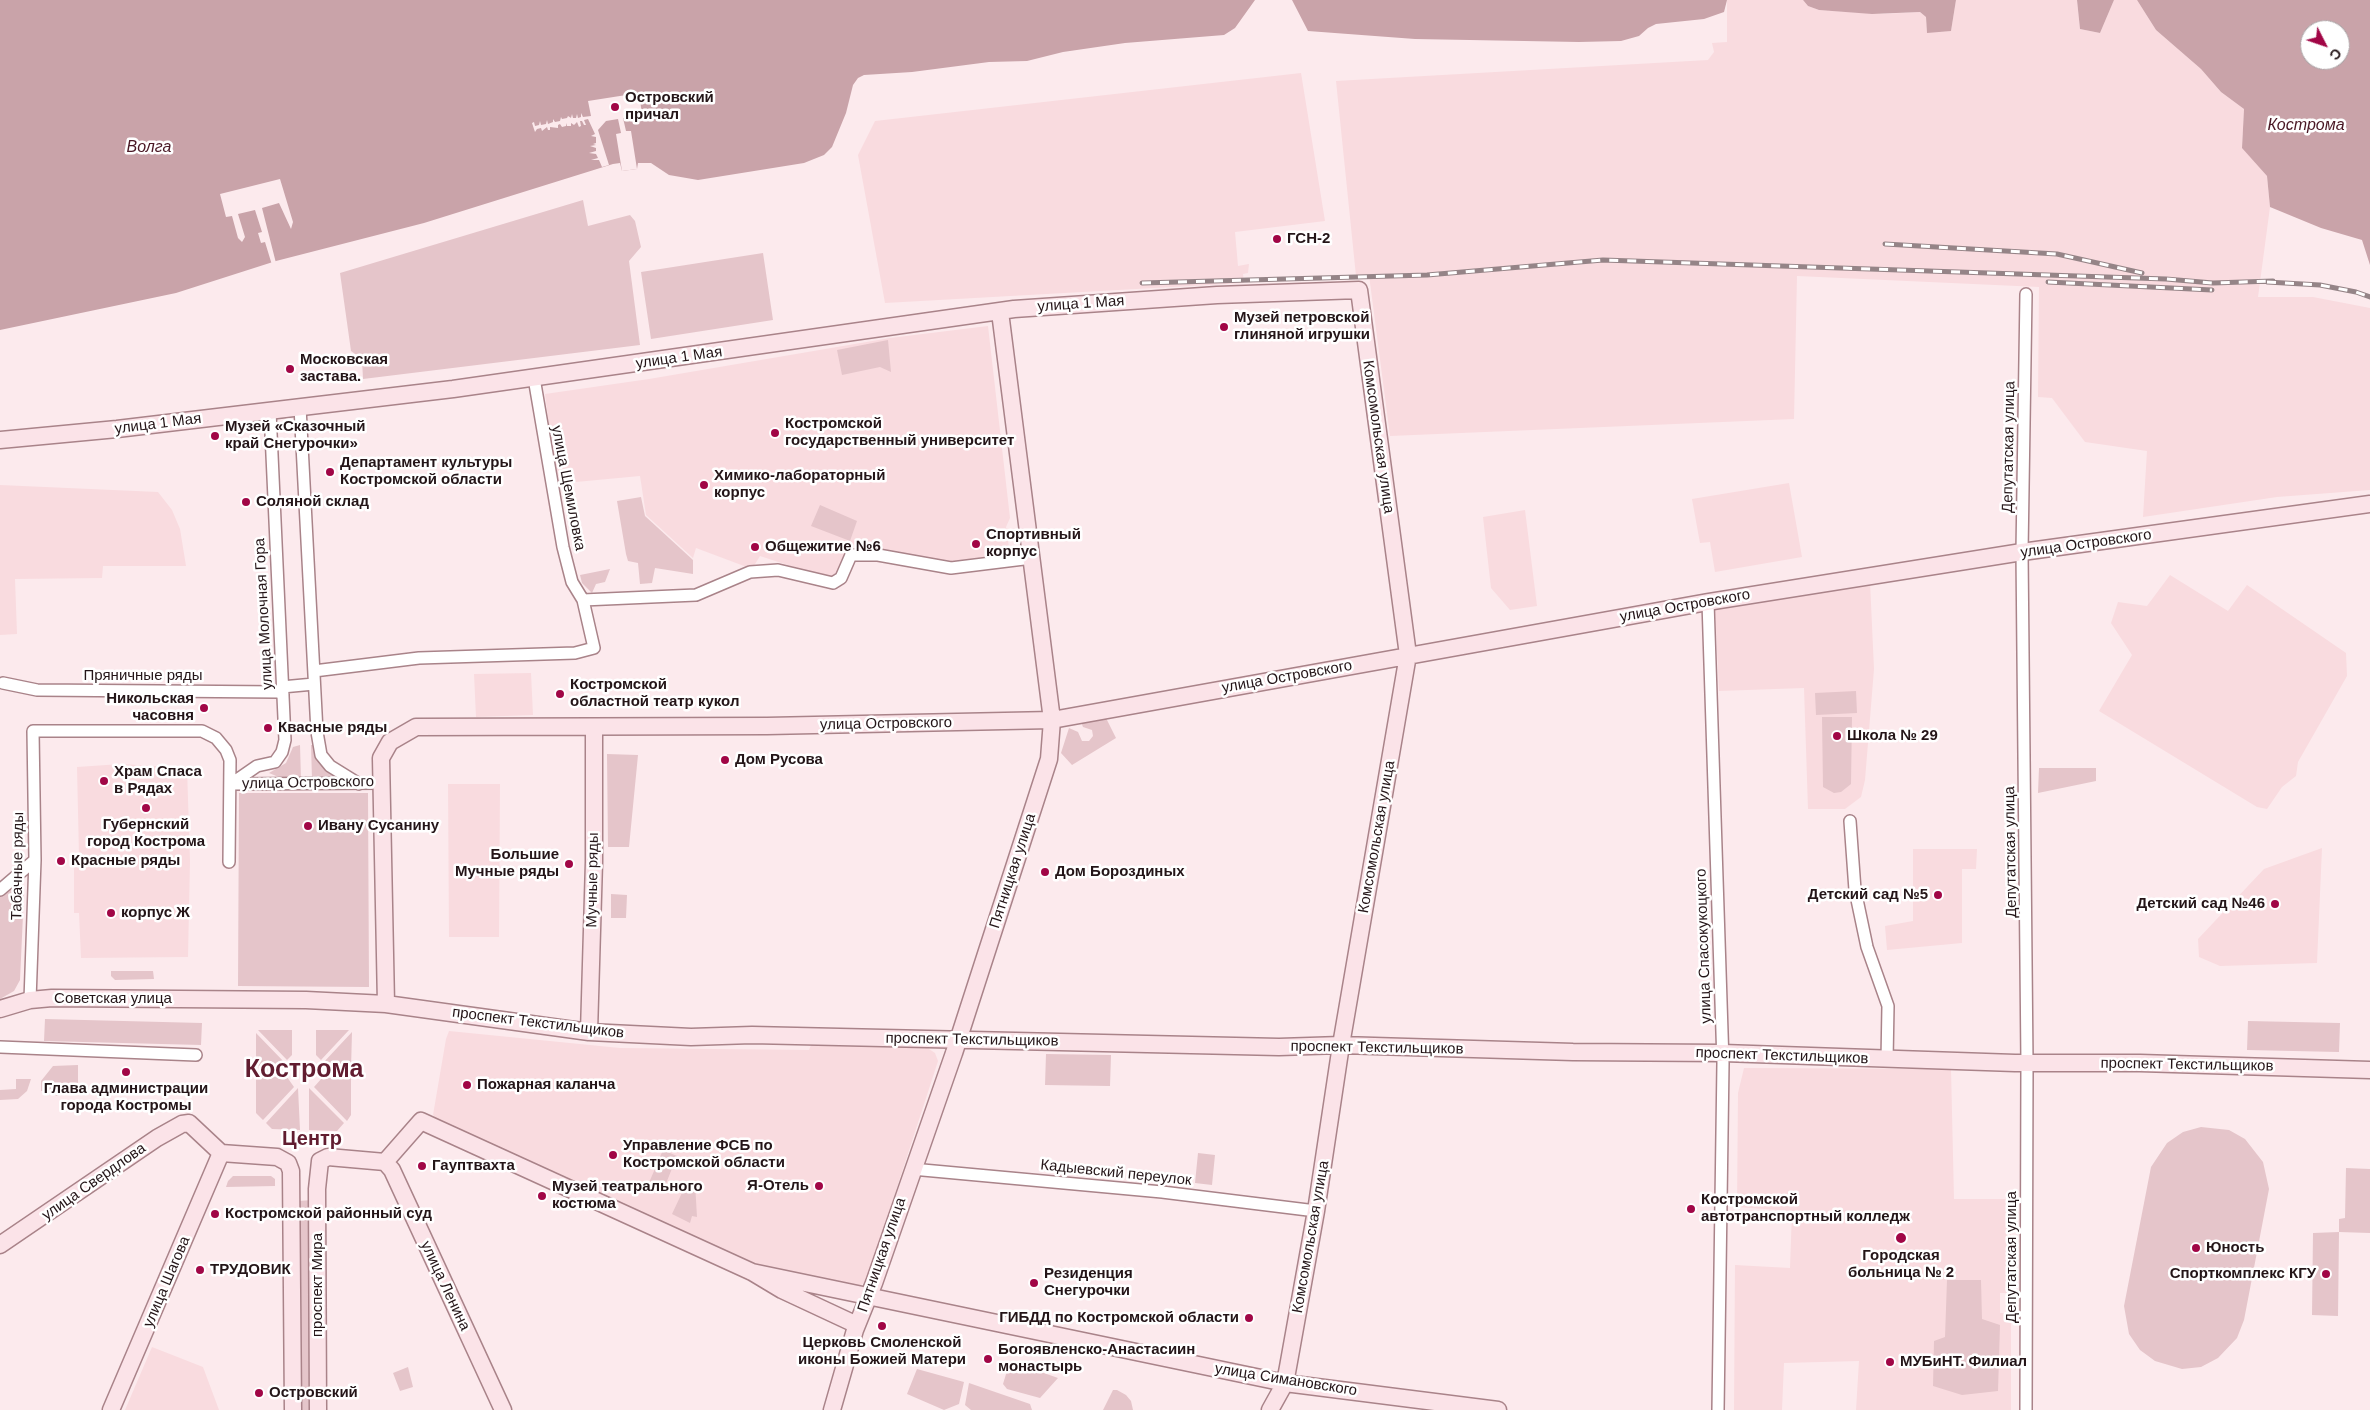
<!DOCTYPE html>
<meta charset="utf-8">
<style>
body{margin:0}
#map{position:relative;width:2370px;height:1410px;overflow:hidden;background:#fceaed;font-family:Arial,sans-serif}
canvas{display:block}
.north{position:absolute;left:2300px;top:20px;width:50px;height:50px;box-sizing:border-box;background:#fff;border:1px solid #a7a1a3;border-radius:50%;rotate:131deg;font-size:14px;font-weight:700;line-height:20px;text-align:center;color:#241518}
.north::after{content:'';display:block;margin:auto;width:18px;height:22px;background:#a10646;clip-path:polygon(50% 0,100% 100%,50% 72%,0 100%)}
</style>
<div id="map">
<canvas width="2370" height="1410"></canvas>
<div class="north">С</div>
</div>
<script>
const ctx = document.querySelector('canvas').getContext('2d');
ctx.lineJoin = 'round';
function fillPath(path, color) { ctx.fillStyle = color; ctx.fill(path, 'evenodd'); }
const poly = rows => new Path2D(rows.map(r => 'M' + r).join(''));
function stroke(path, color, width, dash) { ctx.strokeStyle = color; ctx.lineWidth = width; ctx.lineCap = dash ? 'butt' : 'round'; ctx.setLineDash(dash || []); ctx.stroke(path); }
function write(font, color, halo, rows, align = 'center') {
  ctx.font = font + ' Arial,sans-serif'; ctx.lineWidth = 5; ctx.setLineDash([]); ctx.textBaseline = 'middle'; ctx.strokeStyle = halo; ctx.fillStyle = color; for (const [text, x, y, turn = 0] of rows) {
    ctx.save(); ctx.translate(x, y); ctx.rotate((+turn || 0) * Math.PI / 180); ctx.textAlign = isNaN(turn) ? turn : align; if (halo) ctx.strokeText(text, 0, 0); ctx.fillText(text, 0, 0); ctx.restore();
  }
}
fillPath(poly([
 [1727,0,1803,0,1808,6,1819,10,1882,14,1920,12,1926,17,1927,32,1951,31,1956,0,2077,0,2080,29,2100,33,2114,0,2137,0,2156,30,2201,69,2221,92,2244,109,2242,147,2267,176,2270,207,2258,297,2313,297,2370,308,2370,490,2277,497,2143,517,2147,451,2085,442,2052,398,2038,397,2039,287,1797,276,1794,419,1390,436,1369,275,1356,276,1336,81,1708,60,1714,52,1712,43,1727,42],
 [1301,73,1325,221,1235,232,1238,266,1249,264,1248,273,1243,274,1244,283,885,303,858,155,875,121],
 [988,326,1010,518,1006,527,1010,554,947,563,847,549,834,580,760,556,752,569,696,548,693,558,646,515,640,476,565,483,555,472,545,394,649,379,890,338],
 [1789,483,1802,557,1715,572,1710,542,1700,543,1692,499],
 [0,485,158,492,172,510,180,529,186,566,103,566,102,578,15,579,17,634,0,635],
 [1525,510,1537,606,1510,610,1491,588,1483,517],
 [2170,575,2228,611,2247,585,2346,653,2347,676,2298,762,2296,776,2282,787,2267,809,2257,807,2099,711,2132,655,2111,623,2118,602,2147,606],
 [1870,582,1874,669,1865,780,1861,797,1845,809,1808,809,1804,688,1719,691,1715,608],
 [531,673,533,715,476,717,474,674],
 [121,764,187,768,190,861,188,957,81,958,79,913,74,913,74,857,79,856,77,767],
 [448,784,500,784,499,937,449,937],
 [2322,848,2317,963,2220,966,2199,957,2198,939,2264,869],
 [1913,849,1977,849,1976,869,1962,869,1962,943,1887,950,1885,926,1913,921],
 [449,1031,620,1048,809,1050,811,1045,926,1047,935,1053,938,1061,867,1280,859,1287,766,1268,438,1122,433,1115,446,1039],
 [1744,1068,1951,1069,1954,1199,2009,1199,2011,1208,2011,1293,2000,1293,2000,1313,2011,1313,2011,1410,1856,1410,1859,1361,1784,1363,1782,1410,1734,1410,1735,1265,1790,1268,1792,1211,1737,1207,1738,1093],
 [152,1347,203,1367,219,1410,125,1410]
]), '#f9dbdf');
fillPath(poly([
 [583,200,588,226,630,215,635,221,641,247,629,261,640,345,363,379,362,359,351,351,340,273],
 [763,253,773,320,651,339,641,272],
 [888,340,891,372,880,367,842,375,837,350],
 [641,497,645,516,693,560,693,574,655,568,652,583,640,584,638,563,628,561,626,554,617,501],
 [820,505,857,521,850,541,811,526],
 [610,569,605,582,596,584,592,593,582,583,580,575],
 [1856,691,1857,713,1816,715,1815,693],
 [1822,717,1852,717,1851,784,1841,792,1834,793,1823,787],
 [1106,718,1116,738,1072,765,1061,753,1069,728,1078,732,1082,741,1089,741,1093,736,1092,730,1083,727,1081,722],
 [300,745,301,780,286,780,269,773,286,763,293,747],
 [311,745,314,745,340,779,312,779],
 [607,754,638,755,629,847,608,847],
 [2039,768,2096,768,2096,781,2038,793],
 [239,793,368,793,369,987,238,986],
 [15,886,20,887,24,893,20,980,14,991,0,999,0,896,11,887],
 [611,894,627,895,626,918,611,918],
 [111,971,153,971,154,979,115,980,111,976],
 [45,1019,202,1023,201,1045,44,1041],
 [2248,1021,2340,1023,2339,1052,2247,1050],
 [258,1030,292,1030,292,1055,287,1060],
 [316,1030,349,1030,321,1060,316,1055],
 [352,1032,351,1069,324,1068,323,1063],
 [256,1033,286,1064,285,1067,256,1066],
 [1046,1054,1111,1055,1110,1086,1045,1085],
 [78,1065,78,1090,56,1096,53,1089,41,1091,41,1081,53,1066],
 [256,1076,287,1077,294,1087,263,1120,256,1113],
 [322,1078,351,1078,351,1115,347,1121,314,1087],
 [16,1079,31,1079,27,1091,18,1099,0,1100,0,1090,16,1089],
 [298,1088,300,1130,272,1129,266,1123],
 [309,1088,344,1123,337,1131,309,1130],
 [2201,1127,2229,1130,2245,1139,2263,1162,2269,1189,2244,1320,2237,1338,2218,1358,2201,1367,2182,1369,2155,1361,2140,1350,2129,1334,2124,1306,2151,1167,2167,1143,2183,1132],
 [663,1150,677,1156,663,1191,657,1194,651,1191,648,1185],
 [1198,1153,1215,1155,1212,1185,1195,1183],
 [2346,1168,2370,1169,2370,1233,2339,1232,2338,1316,2312,1315,2313,1233,2339,1232,2339,1219,2345,1218],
 [233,1176,271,1176,275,1179,275,1186,226,1187,228,1181],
 [688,1180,695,1183,697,1217,692,1216,690,1223,672,1214],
 [313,1200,313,1410,298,1410,298,1201],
 [1947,1280,1981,1280,1982,1319,2000,1325,1998,1391,1962,1395,1933,1386,1934,1341,1945,1337],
 [1010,1361,1058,1378,1040,1398,1007,1389,1003,1384],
 [408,1367,413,1387,400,1391,393,1373],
 [917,1369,964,1382,959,1404,944,1410,907,1394],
 [969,1383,1030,1404,1032,1410,971,1410,965,1405],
 [1113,1390,1117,1390,1126,1395,1131,1401,1133,1410,1103,1410]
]), '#e5c5ca');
fillPath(poly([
 [0,0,1255,0,1235,28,1224,35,1125,43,1063,52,1027,61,989,62,912,72,864,75,858,78,853,85,846,113,832,147,824,155,804,163,698,180,669,175,651,163,638,163,637,169,622,171,620,163,613,164,424,223,276,261,176,293,0,330],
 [1292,0,1727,0,1724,12,1704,19,1656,24,1648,28,1639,36,1621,41,1579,42,1415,39,1308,31],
 [1803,0,1956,0,1951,31,1927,33,1926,17,1920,12,1872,14,1819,10,1808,6],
 [2077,0,2114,0,2100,33,2080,29],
 [2137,0,2370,0,2370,265,2362,240,2321,228,2270,207,2267,176,2242,148,2244,109,2221,92,2201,69,2156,30],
 [2310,30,2340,30,2340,60,2310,60]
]), '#c9a3a9');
fillPath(poly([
 [639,93,642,114,623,118,626,131,631,131,637,169,622,171,616,134,621,133,618,119,606,121,598,130,609,165,602,167,599,160,591,160,598,158,596,154,589,153,596,151,596,148,590,146,596,145,593,144,596,143,596,137,591,136,595,134,588,119,584,120,586,125,584,125,582,121,580,121,581,126,579,127,577,122,574,125,571,123,571,126,567,126,566,123,566,126,562,127,560,124,558,125,558,128,550,127,550,130,548,130,547,127,542,131,541,128,537,129,535,132,532,123,534,122,535,126,539,125,540,121,541,125,546,124,547,120,548,124,553,122,553,119,555,122,560,121,561,117,562,119,567,118,568,116,571,118,572,114,573,118,576,118,577,114,578,118,581,117,581,113,583,117,591,116,588,101],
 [280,179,293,222,291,229,279,203,262,208,276,263,272,265,265,242,261,243,258,233,262,232,255,210,238,214,245,237,242,242,238,238,232,216,226,217,220,194]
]), '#fceaed');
const street = poly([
 [2026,294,2022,552,2027,1063,2026,1410],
 [300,407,317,732,321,755,330,766,359,784],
 [583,600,696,595,750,572,778,570,833,583,841,578,851,555,878,555,951,568,1032,558],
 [1708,602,1723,1063,1718,1410],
 [314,671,419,658,575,653,594,648,583,600,572,582,563,547,534,378],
 [3,683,37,690,279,692,283,695],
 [282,687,314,684],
 [231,784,257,766,275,762,282,752,285,740,270,411],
 [231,784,380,783],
 [1850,821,1855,890,1867,947,1888,1006,1887,1060],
 [0,890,35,860],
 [30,1000,35,860,33,731,202,731,216,738,226,750,230,760,229,862],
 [0,1047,196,1055],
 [912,1169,1162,1192,1316,1211]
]);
const secondary = poly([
 [0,440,117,429,453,389,1014,309,1217,295,1359,290,1408,655,1341,1045,1316,1211,1288,1367,1285,1383,1270,1410],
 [386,1004,381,758,390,742,416,727,767,726,1052,720,1708,602,2022,552,2370,504],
 [0,1009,30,1000,52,998,306,1000,386,1004,589,1032,691,1037,752,1035,1279,1047,1341,1045,1573,1052,1723,1053,2015,1063,2140,1063,2370,1070],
 [589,1032,594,862,594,727],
 [385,1162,421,1121,752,1272,782,1290,857,1325],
 [385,1162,392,1170,503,1410],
 [0,1245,157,1138,182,1124,189,1123,221,1153,277,1157,288,1163,291,1171,293,1410],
 [752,1272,1285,1383,1498,1410],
 [111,1410,221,1153],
 [318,1410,317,1189,320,1161,328,1157,385,1162],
 [832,1410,855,1330,874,1283,954,1053,1049,759,1052,720,1000,312]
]);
stroke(street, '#a98389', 14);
stroke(secondary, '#a98389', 19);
stroke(street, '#fff', 11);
stroke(secondary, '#fbe3e8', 16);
const rail = poly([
 [1885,244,2057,254,2142,273],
 [2048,282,2212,290],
 [2267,282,2320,285,2356,292,2370,297],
 [1142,283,1427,275,1603,260,2166,279,2213,283,2273,281]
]);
stroke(rail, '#958487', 5);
stroke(rail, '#fff', 3, [9]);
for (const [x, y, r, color] of [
 [615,107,5,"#a10646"],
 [1277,239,5,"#a10646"],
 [1224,327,5,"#a10646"],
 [290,369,5,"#a10646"],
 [775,433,5,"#a10646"],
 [215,436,5,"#a10646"],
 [330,472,5,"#a10646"],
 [704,485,5,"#a10646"],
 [246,502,5,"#a10646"],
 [976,544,5,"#a10646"],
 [755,547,5,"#a10646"],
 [560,694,5,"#a10646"],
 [204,708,5,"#a10646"],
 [268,728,5,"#a10646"],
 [1837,736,5,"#a10646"],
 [725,760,5,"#a10646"],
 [104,781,5,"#a10646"],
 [146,808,5,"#a10646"],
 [308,826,5,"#a10646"],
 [61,861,5,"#a10646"],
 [569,864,5,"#a10646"],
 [1045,872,5,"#a10646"],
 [1938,895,5,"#a10646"],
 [2275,904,5,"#a10646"],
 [111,913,5,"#a10646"],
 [126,1072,5,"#a10646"],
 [467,1085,5,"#a10646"],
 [613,1155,5,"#a10646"],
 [422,1166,5,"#a10646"],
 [819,1186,5,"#a10646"],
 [542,1196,5,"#a10646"],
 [1691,1209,5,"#a10646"],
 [215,1214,5,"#a10646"],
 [1901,1238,6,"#a10646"],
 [2196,1248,5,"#a10646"],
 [200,1270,5,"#a10646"],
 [2326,1274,5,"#a10646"],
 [1034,1283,5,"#a10646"],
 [1249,1318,5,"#a10646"],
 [882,1326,5,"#a10646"],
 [988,1359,5,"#a10646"],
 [1890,1362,5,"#a10646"],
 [259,1393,5,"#a10646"]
]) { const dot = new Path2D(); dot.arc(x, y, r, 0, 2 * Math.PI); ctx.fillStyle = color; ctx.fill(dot); stroke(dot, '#fff', 2); }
write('bold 15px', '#241518', '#fff', [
 ["Островский",625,98],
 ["причал",625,115],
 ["ГСН-2",1287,239],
 ["Музей петровской",1234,318],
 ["глиняной игрушки",1234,335],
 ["Московская",300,360],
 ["застава.",300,377],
 ["Костромской",785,424],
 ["государственный университет",785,441],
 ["Музей «Сказочный",225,427],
 ["край Снегурочки»",225,444],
 ["Департамент культуры",340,463],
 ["Костромской области",340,480],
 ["Химико-лабораторный",714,476],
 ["корпус",714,493],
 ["Соляной склад",256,502],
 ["Спортивный",986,535],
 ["корпус",986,552],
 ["Общежитие №6",765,547],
 ["Костромской",570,685],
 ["областной театр кукол",570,702],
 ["Никольская",194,699,"right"],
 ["часовня",194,716,"right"],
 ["Квасные ряды",278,728],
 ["Школа № 29",1847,736],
 ["Дом Русова",735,760],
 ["Храм Спаса",114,772],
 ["в Рядах",114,789],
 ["Губернский",146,825,"center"],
 ["город Кострома",146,842,"center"],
 ["Ивану Сусанину",318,826],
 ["Большие",559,855,"right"],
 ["Мучные ряды",559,872,"right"],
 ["Красные ряды",71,861],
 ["Дом Бороздиных",1055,872],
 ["Детский сад №5",1928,895,"right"],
 ["Детский сад №46",2265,904,"right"],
 ["корпус Ж",121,913],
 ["Пожарная каланча",477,1085],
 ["Глава администрации",126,1089,"center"],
 ["города Костромы",126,1106,"center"],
 ["Управление ФСБ по",623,1146],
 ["Костромской области",623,1163],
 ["Гауптвахта",432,1166],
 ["Я-Отель",809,1186,"right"],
 ["Музей театрального",552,1187],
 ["костюма",552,1204],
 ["Костромской",1701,1200],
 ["автотранспортный колледж",1701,1217],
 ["Костромской районный суд",225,1214],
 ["Юность",2206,1248],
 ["Городская",1901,1256,"center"],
 ["больница № 2",1901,1273,"center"],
 ["ТРУДОВИК",210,1270],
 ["Резиденция",1044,1274],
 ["Снегурочки",1044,1291],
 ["Спорткомплекс КГУ",2316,1274,"right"],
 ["ГИБДД по Костромской области",1239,1318,"right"],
 ["Церковь Смоленской",882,1343,"center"],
 ["иконы Божией Матери",882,1360,"center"],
 ["Богоявленско-Анастасиин",998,1350],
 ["монастырь",998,1367],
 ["МУБиНТ. Филиал",1900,1362],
 ["Островский",269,1393]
], 'left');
write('15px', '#241518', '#fff', [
 ["улица 1 Мая",1081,304,-4],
 ["улица 1 Мая",679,358,-8],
 ["улица 1 Мая",158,424,-7],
 ["Комсомольская улица",1378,437,82],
 ["Депутатская улица",2009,447,-89],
 ["улица Щемиловка",568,488,79],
 ["улица Островского",2086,544,-8],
 ["улица Островского",1685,606,-10],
 ["улица Молочная Гора",264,614,-93],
 ["Пряничные ряды",143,676],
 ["улица Островского",1287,677,-10],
 ["улица Островского",886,724,-1],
 ["улица Островского",308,783,-1],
 ["Комсомольская улица",1377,837,-80],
 ["Депутатская улица",2011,852,-91],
 ["Табачные ряды",18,866,-89],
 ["Пятницкая улица",1013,871,-72],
 ["Мучные ряды",593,880,-89],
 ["улица Спасокукоцкого",1704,946,-92],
 ["Советская улица",113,999],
 ["проспект Текстильщиков",538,1023,7],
 ["проспект Текстильщиков",972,1040,1],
 ["проспект Текстильщиков",1377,1048,1],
 ["проспект Текстильщиков",1782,1056,2],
 ["проспект Текстильщиков",2187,1065,1],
 ["Кадыевский переулок",1116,1173,6],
 ["улица Свердлова",94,1182,-35],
 ["Комсомольская улица",1311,1237,-80],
 ["Пятницкая улица",882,1255,-71],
 ["Депутатская улица",2012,1257,-90],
 ["улица Шагова",167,1282,-67],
 ["проспект Мира",318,1285,-90],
 ["улица Ленина",445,1286,65],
 ["улица Симановского",1286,1380,9]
]);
write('italic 16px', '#4a1825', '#fff', [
 ["Кострома",2306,126],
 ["Волга",149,148]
]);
write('bold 20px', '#611d30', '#fff', [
 ["Центр",312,1139]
]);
write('bold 25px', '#611d30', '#fff', [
 ["Кострома",304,1070]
]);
</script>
